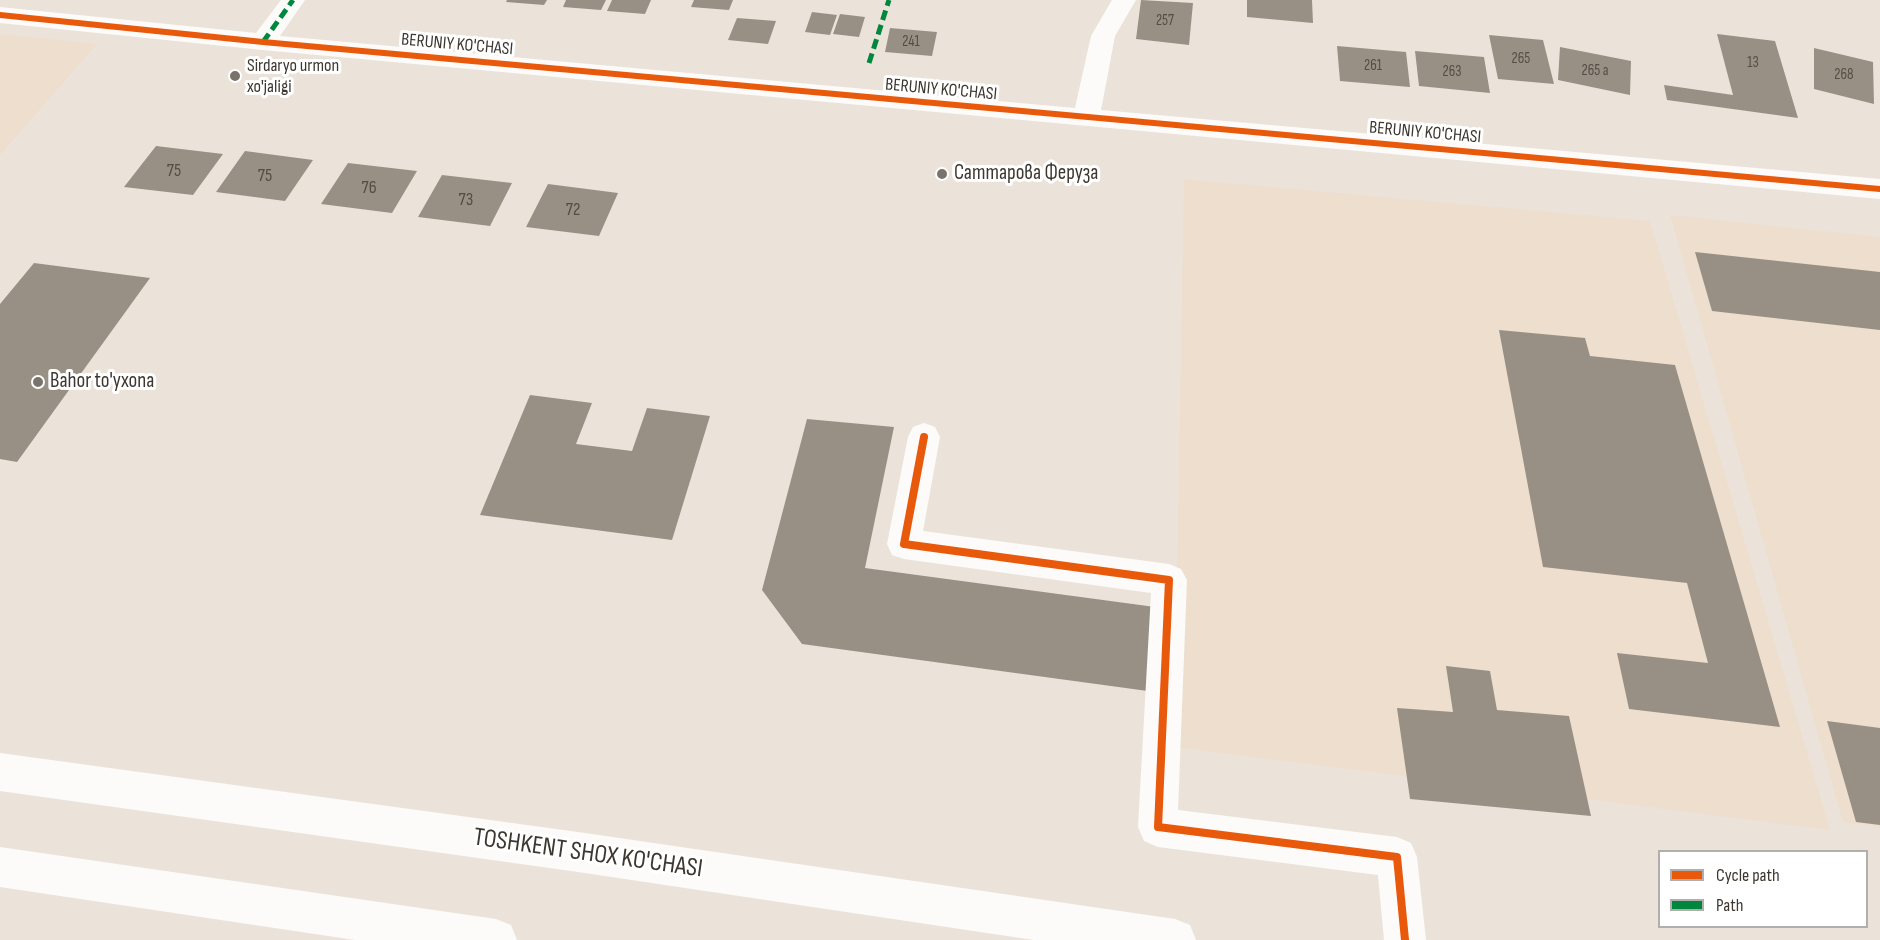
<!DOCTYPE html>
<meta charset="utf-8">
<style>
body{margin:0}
#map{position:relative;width:1880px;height:940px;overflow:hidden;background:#ebe3da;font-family:"Sofia Sans Condensed",sans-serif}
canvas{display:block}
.legend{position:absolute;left:1658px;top:850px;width:210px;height:78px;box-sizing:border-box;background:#fff;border:2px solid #b1afac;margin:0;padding:8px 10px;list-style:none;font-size:18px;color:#3d3730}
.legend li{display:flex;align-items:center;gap:12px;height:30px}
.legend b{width:30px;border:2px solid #b1afac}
</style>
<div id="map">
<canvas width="1880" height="940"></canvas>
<ul class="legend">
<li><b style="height:8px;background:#e8590c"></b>Cycle path</li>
<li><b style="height:8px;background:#00873e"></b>Path</li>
</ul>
</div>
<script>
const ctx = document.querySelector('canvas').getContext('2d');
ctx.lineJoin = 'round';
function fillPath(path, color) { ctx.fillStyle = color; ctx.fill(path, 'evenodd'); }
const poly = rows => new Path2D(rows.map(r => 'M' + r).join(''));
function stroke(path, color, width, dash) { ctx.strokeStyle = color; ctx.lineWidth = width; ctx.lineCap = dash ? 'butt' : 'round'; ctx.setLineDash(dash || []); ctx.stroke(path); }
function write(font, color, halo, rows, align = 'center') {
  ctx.font = font + ' "Sofia Sans Condensed",sans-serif'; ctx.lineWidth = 6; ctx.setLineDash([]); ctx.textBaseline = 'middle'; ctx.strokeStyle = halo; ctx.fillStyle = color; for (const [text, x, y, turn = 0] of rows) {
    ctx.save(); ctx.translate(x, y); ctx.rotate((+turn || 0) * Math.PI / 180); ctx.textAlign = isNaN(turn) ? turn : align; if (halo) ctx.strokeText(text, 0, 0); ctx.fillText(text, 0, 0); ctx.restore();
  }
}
fillPath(poly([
 [0,34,97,44,0,155],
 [1184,179,1650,221,1830,830,1174,747],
 [1670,215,1880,237,1880,827,1843,822]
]), '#eddecd');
fillPath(poly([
 [507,0,547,0,544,5,506,2],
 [566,0,606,0,601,10,563,7],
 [612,0,651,0,645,14,607,11],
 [694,0,733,0,729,10,691,7],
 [1141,0,1193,3,1189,45,1136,39],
 [1247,0,1312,0,1313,23,1247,17],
 [812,12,837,15,830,35,805,32],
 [840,14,865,17,859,37,833,34],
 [737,18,776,21,768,44,728,40],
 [890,28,937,32,932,56,885,52],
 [1717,34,1775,41,1798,118,1667,100,1664,85,1733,95],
 [1489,35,1543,40,1554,84,1498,79],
 [1337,46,1406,52,1410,87,1340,81],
 [1560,47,1631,61,1630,95,1558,80],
 [1814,48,1873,62,1874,104,1814,89],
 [1415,51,1484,57,1490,93,1419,86],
 [156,146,223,154,193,195,124,187],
 [245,151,313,160,285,201,216,192],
 [348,163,417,171,392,213,321,204],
 [442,175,512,183,490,226,418,217],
 [548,184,618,193,599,236,526,227],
 [1695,252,1880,272,1880,330,1712,311],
 [34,263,150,278,17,462,0,459,0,304],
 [1499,330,1585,338,1590,356,1675,365,1780,727,1629,709,1617,653,1708,663,1687,583,1543,567],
 [530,395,592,403,576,444,632,451,647,408,710,416,672,540,480,515],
 [807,419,894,427,865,568,1155,607,1155,692,802,644,762,590],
 [1446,666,1490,671,1497,710,1569,716,1591,816,1410,799,1397,708,1453,712],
 [1827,721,1880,728,1880,825,1856,822]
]), '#999085');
fillPath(poly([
 [281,0,305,0,280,36,1075,108,1091,36,1112,0,1136,0,1115,36,1101,110,1880,179,1880,199,263,50,0,23,0,7,256,33,281,0],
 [924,423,935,427,940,437,923,531,1169,564,1181,569,1187,580,1178,810,1397,837,1411,843,1417,857,1426,940,1384,940,1378,875,1158,847,1144,841,1138,827,1151,593,904,559,892,555,887,544,908,437,913,427,924,423]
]), '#fcfbf9');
fillPath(poly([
 [0,753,578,832,1175,919,1190,925,1196,940,1034,940,578,872,0,791,0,753],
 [0,847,496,919,511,925,517,940,355,940,0,887,0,847]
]), '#fcfbf9');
stroke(poly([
 [263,42,293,0],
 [869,63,889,0]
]), '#00873e', 5, [10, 5]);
stroke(poly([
 [0,15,263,42,1880,189]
]), '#e8590c', 6);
stroke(poly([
 [924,437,904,544,1169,580,1158,827,1397,857,1405,940]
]), '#e8590c', 8);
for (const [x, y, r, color] of [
 [235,76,6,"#7a736c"],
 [942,174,6,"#7a736c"],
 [38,382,6,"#7a736c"]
]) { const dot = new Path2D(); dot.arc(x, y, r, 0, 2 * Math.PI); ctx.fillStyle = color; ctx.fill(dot); stroke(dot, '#fff', 2); }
write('15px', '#544d45', null, [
 ["257",1165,21],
 ["241",911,42],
 ["265",1521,59],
 ["13",1753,63],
 ["261",1373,66],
 ["265 а",1595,71],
 ["263",1452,72],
 ["268",1844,75]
]);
write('18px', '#3d3730', '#fff', [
 ["BERUNIY KO'CHASI",457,45,5],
 ["BERUNIY KO'CHASI",941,90,5],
 ["BERUNIY KO'CHASI",1425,133,5]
]);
write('18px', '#3d3730', '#fff', [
 ["Sirdaryo urmon",247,66],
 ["xo'jaligi",247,87]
], 'left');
write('18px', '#544d45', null, [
 ["75",174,171],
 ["75",265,176],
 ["76",369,188],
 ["73",466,200],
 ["72",573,210]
]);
write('21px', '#3d3730', '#fff', [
 ["Саттарова Феруза",954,174],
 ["Bahor to'yxona",50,382]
], 'left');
write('26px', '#3d3730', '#fff', [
 ["TOSHKENT SHOX KO'CHASI",588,854,8]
]);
</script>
